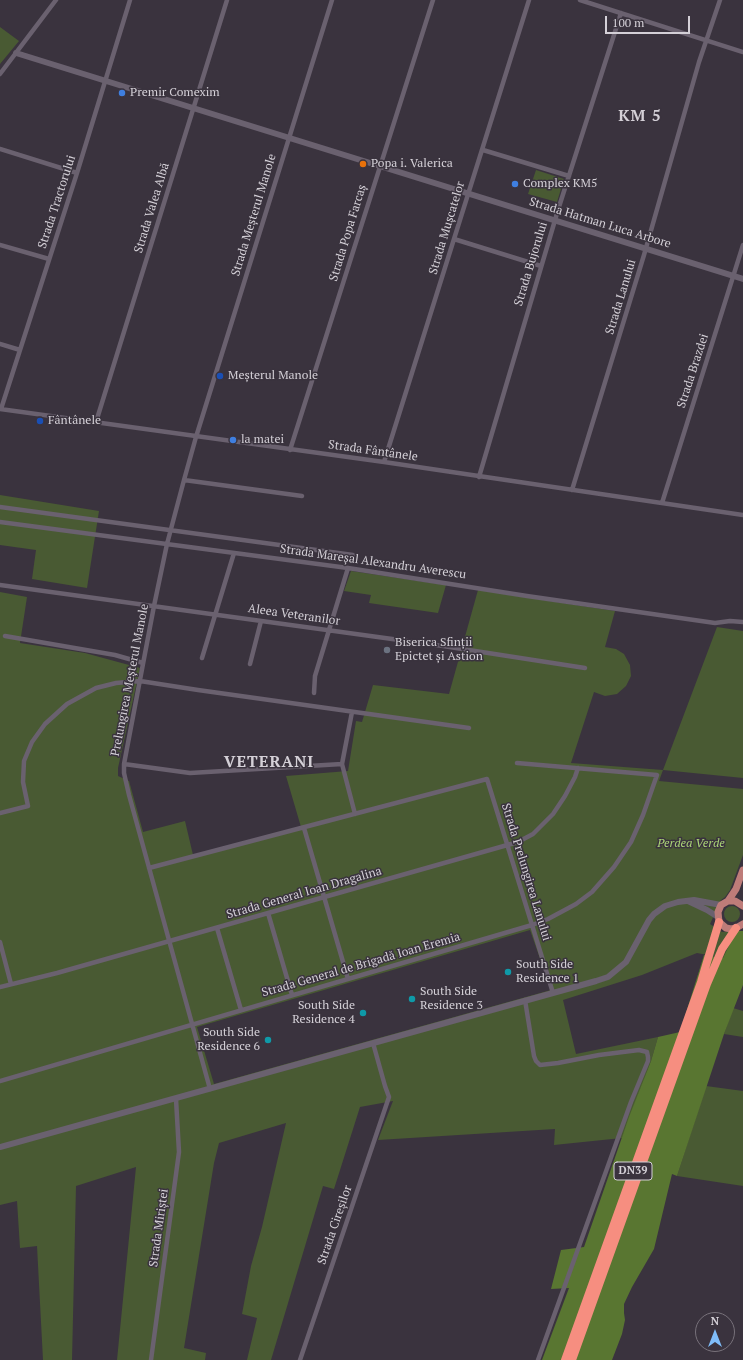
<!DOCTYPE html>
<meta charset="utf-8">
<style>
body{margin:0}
#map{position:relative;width:743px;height:1360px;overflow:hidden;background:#3a333e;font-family:"PT Serif",serif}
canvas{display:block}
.north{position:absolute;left:695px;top:1312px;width:40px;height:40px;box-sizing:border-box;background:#3a333e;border:1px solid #78727b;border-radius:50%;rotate:0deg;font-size:11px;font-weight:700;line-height:16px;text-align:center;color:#d4d0d7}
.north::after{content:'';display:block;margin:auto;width:14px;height:18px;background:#7fbdfa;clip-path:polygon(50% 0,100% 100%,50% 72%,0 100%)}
.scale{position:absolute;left:605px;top:16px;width:85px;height:18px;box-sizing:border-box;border:2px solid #d4d0d7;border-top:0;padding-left:5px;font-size:12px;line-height:14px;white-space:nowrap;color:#d4d0d7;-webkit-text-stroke:3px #3a333e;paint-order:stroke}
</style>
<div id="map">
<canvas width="743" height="1360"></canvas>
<div class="north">N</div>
<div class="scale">100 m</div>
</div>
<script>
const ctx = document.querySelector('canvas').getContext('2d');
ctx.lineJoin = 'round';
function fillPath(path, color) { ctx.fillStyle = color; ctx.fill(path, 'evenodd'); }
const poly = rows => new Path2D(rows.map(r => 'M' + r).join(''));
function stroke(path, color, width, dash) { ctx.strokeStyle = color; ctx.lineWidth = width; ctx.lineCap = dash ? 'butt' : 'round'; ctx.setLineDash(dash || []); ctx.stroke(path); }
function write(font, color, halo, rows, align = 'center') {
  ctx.font = font + ' "PT Serif",serif'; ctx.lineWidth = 3; ctx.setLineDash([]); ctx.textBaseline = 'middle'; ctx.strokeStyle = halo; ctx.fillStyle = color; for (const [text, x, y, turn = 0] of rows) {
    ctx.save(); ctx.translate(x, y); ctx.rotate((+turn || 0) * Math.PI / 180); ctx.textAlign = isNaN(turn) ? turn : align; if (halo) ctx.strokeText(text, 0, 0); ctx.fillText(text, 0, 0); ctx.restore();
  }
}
fillPath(poly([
 [0,27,19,41,0,64],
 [536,170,564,179,557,202,528,194],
 [0,495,99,511,87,588,32,579,36,550,0,545],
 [351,571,446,585,438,613,369,603,371,595,344,591],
 [478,590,615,611,605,647,616,649,624,654,630,665,631,676,626,686,617,694,605,696,594,692,571,763,663,770,717,627,743,631,743,778,663,770,659,781,743,789,743,855,730,890,725,897,721,900,710,924,722,932,736,931,723,958,697,953,642,975,563,1000,576,1054,658,1037,651,1061,622,1138,554,1145,555,1129,378,1140,393,1101,360,1107,334,1189,323,1186,271,1360,247,1360,257,1318,242,1314,251,1266,262,1227,286,1123,219,1143,214,1163,184,1348,206,1353,205,1360,117,1360,136,1167,76,1186,72,1360,43,1360,37,1246,20,1248,17,1201,0,1205,0,592,27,597,20,643,85,653,140,668,118,768,118,776,129,781,143,832,185,821,193,855,301,827,286,776,348,771,356,721,362,722,373,685,449,694],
 [530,930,551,990,214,1084,197,1027],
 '724 914a8 8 0 1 1 16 0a8 8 0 1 1-16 0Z',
 [733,1008,743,1011,743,1037,724,1034],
 [706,1086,743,1091,743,1186,677,1176]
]), '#495a33');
fillPath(poly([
 [736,931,743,931,743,985,724,1034,677,1176,672,1174,654,1249,632,1287,624,1304,624,1313,625,1320,622,1334,612,1360,542,1360,569,1288,551,1289,561,1250,584,1247,629,1117,651,1061,658,1037,680,1032,704,955,723,958]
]), '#597631');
stroke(poly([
 [580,0,743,52],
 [0,74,56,0],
 [0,149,77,173],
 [483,150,569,176],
 [454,239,541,266],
 [0,245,49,259],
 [0,344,20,350],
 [0,409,384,462,743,515],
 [1,409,77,173,130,0],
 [96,422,227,0],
 [290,450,433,0],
 [384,462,529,0],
 [479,477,558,210,621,13],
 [184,480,302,496],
 [572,490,644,255,699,62,720,0],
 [662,503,743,245],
 [0,507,353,555],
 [0,522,348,568,527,596,715,623,730,621,743,622],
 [0,585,443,646,585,668],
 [5,636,115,655,143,663],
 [202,658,234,553],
 [250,664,261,621],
 [314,693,315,676,348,568],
 [352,712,342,764,355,814],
 [124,764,190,773,342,764],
 [0,813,28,806,23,782,24,761,32,742,45,724,67,704,96,688,116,683,140,681,198,690,469,728],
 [304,828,348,979],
 [149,868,487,779,553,993],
 [268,913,292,995],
 [217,928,241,1010],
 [0,942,11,984],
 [0,987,57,973,518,842,533,834,553,814,565,796,575,777,578,768],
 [525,1000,534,1056,536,1061,540,1065,558,1063,599,1055,639,1050,647,1052,648,1057,648,1061,631,1102,538,1360],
 [0,1081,532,925,548,919,576,904,592,892,614,867,631,842,643,815,657,775,517,763],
 [210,1089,129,795,124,773,124,764,154,606,167,544,184,480,196,437,332,0],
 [151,1360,179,1152,176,1099],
 [300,1360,389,1097,385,1086,373,1043]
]), '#6a616f', 4.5);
stroke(poly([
 [16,53,743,279],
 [688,901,707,910,718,917],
 [0,1147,596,981,608,977,626,962,649,920,654,914,665,906,678,902,694,900,721,905]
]), '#6a616f', 6);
stroke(poly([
 [728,901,736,889,743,870],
 [743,906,735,901,728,901,721,905,718,912,719,922,726,928,731,929,736,928,743,924]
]), '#be7c79', 7);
stroke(poly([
 [565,1360,701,982,719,922],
 [572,1360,707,984,722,949,736,928]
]), '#f68e80', 8);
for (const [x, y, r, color] of [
 [122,93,4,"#3f7fe0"],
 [363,164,4,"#e8710a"],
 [515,184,4,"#3f7fe0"],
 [220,376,4,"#1a4fb4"],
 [40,421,4,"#1a4fb4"],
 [233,440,4,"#3f7fe0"],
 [387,650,4,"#6b7280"],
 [508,972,4,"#0f9aa8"],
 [412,999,4,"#0f9aa8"],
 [363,1013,4,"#0f9aa8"],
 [268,1040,4,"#0f9aa8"]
]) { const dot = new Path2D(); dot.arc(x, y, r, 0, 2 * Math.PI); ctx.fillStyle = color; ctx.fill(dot); stroke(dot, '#3a333e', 1.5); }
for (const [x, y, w] of [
 [633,1171,38]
]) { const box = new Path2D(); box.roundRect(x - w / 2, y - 9, w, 18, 3); ctx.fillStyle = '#3a333e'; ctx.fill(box); stroke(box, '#d4d0d7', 1); }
write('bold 11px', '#d4d0d7', null, [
 ["DN39",633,1171]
]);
write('12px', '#d4d0d7', '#3a333e', [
 ["Premir Comexim",130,93],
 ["Popa i. Valerica",371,164],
 ["Complex KM5",523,184],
 ["Meșterul Manole",228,376],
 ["Fântânele",48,421],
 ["la matei",241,440],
 ["Biserica Sfinții",395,643],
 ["Epictet și Astion",395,657],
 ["South Side",516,965],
 ["Residence 1",516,979],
 ["South Side",420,992],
 ["Residence 3",420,1006],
 ["South Side",355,1006,"right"],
 ["Residence 4",355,1020,"right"],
 ["South Side",260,1033,"right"],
 ["Residence 6",260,1047,"right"]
], 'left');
write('12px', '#d4d0d7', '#3a333e', [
 ["Strada Tractorului",57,202,-72],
 ["Strada Valea Albă",152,208,-73],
 ["Strada Meșterul Manole",254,215,-73],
 ["Strada Hatman Luca Arbore",600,223,17],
 ["Strada Mușcatelor",447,228,-73],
 ["Strada Popa Farcaș",348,233,-73],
 ["Strada Bujorului",531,264,-73],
 ["Strada Lanului",621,297,-73],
 ["Strada Brazdei",693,371,-72],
 ["Strada Fântânele",373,451,8],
 ["Strada Mareșal Alexandru Averescu",373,562,8],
 ["Aleea Veteranilor",294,615,8],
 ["Prelungirea Meșterul Manole",130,680,-79],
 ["Strada Prelungirea Lanului",526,872,73],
 ["Strada General Ioan Dragalina",304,893,-16],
 ["Strada General de Brigadă Ioan Eremia",361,965,-16],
 ["Strada Cireșilor",335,1225,-71],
 ["Strada Miriștei",159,1228,-82]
]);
write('italic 12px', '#acd677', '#3a333e', [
 ["Perdea Verde",691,844]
]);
ctx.letterSpacing = '1px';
write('bold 16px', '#d4d0d7', '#3a333e', [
 ["KM 5",640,116],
 ["VETERANI",269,762]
]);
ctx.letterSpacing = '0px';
</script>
